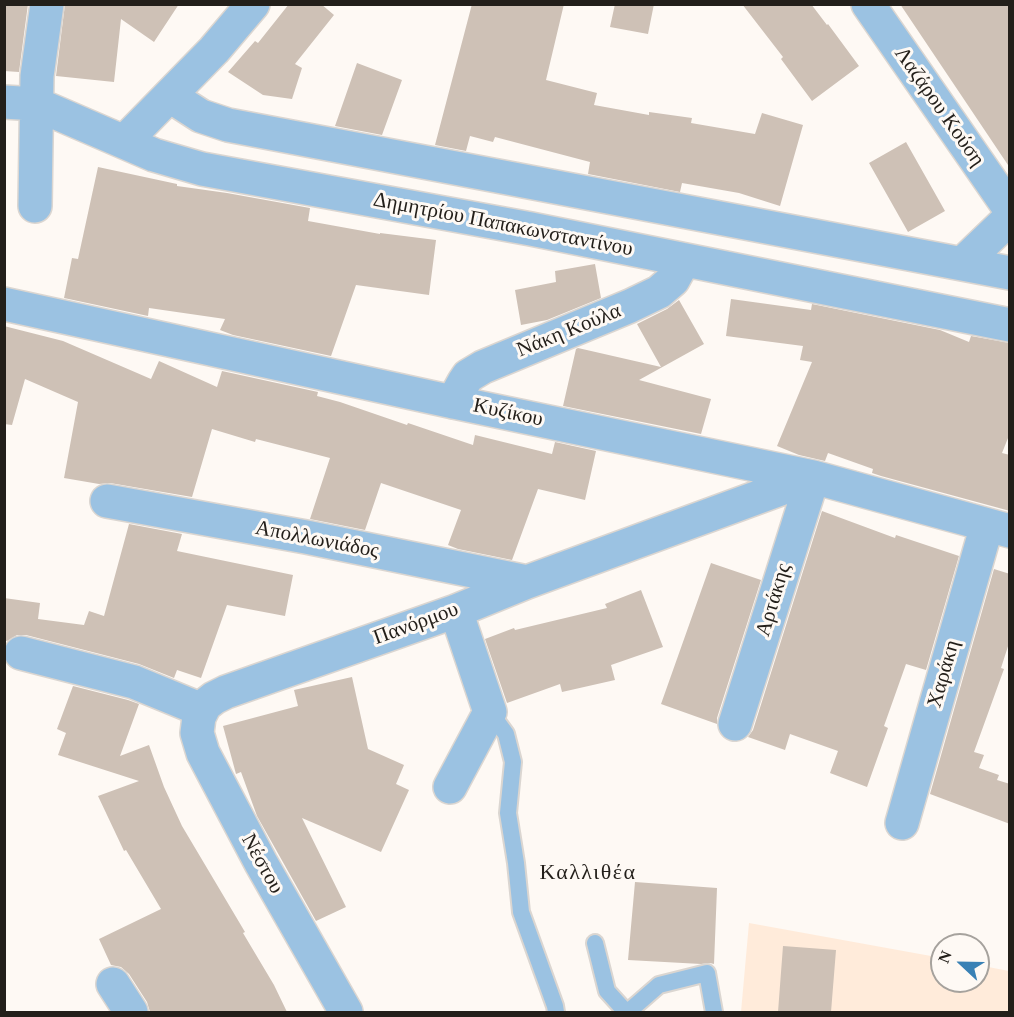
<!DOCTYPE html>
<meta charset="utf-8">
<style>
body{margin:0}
#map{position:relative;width:1014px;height:1017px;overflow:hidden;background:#fef9f4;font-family:Georgia,serif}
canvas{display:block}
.frame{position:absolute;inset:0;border:6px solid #231f1a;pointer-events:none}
.north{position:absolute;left:930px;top:933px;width:60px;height:60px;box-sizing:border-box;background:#fef9f4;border:2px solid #a6a29d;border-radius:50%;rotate:292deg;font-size:16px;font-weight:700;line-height:24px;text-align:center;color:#231f1a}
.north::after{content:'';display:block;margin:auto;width:21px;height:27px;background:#3981b5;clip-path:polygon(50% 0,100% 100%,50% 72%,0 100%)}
</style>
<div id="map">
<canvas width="1014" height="1017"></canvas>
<div class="frame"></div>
<div class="north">N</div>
</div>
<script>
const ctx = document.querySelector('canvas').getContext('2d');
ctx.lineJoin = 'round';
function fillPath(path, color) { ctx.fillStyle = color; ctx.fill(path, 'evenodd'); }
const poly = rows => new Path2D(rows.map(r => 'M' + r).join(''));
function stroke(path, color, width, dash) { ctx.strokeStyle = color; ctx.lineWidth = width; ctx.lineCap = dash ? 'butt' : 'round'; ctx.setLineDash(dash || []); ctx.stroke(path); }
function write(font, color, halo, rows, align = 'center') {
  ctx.font = font + ' Georgia,serif'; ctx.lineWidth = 6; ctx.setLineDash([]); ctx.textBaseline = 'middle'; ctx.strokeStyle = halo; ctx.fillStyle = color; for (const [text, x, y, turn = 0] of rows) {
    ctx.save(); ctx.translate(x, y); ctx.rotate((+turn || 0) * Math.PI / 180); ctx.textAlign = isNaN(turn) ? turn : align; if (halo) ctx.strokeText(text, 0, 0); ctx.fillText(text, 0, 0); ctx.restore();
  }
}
fillPath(poly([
 [749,923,942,958,942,981,978,981,978,965,1009,971,1009,1012,741,1012]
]), '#ffebda');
fillPath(poly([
 [4,4,28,4,19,72,4,71],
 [65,4,179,4,154,42,121,19,114,82,56,76],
 [289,4,321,4,334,15,295,64,302,68,292,99,263,95,228,72,255,41,258,43],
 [472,4,564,4,546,80,597,93,594,105,649,115,649,112,692,118,691,123,755,134,762,113,803,125,780,206,739,193,682,183,680,192,588,174,590,162,495,137,493,142,470,136,466,151,435,145],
 [615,4,654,4,648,34,610,27],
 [742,4,811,4,827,25,828,24,859,66,812,101,781,59,783,57],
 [900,4,1010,4,1010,168],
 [357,63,402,80,382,135,335,126],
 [906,142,945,211,908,232,869,163],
 [98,167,177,184,177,186,227,193,310,208,308,221,380,234,380,233,436,240,429,295,356,285,331,356,233,335,220,330,225,319,149,308,148,316,64,298,72,258,78,259],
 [595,264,601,298,547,320,521,325,515,290,556,282,555,271],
 [731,299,811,310,812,304,940,330,969,342,971,336,1010,343,1010,433,1002,453,1010,455,1010,511,881,476,872,473,873,469,828,453,825,461,799,455,777,446,812,362,800,360,803,346,726,336],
 [679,300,704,344,639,380,711,399,701,434,563,406,576,349,578,348,661,367,637,324,667,309],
 [4,326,63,341,151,379,159,361,217,387,222,371,318,392,317,396,340,402,407,425,408,423,473,445,475,435,552,454,555,442,596,451,585,500,538,489,512,560,458,549,448,545,461,510,381,483,365,530,310,519,330,458,256,439,255,442,212,429,192,497,110,483,99,484,64,478,78,402,25,379,12,425,4,424],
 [822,511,895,538,896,535,959,556,926,670,906,664,884,726,888,728,867,787,830,773,838,751,790,734,785,750,748,737,753,730],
 [129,524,182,534,177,551,293,575,285,616,227,605,201,678,177,670,174,678,139,664,26,635,17,635,7,641,4,640,4,598,40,603,38,619,84,625,89,611,104,616],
 [711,563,761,580,717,718,717,724,661,704],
 [994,569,1010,574,1010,640,1001,668,1004,669,974,752,984,755,979,768,999,775,997,780,1010,784,1010,824,930,794],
 [641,590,663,647,611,665,615,680,562,692,560,684,507,703,485,639,514,628,515,630,607,608,605,604],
 [352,677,368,749,404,765,396,784,409,790,381,852,302,818,346,907,316,921,257,816,241,772,236,774,223,726,298,706,294,690],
 [73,686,128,700,139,704,120,756,149,745,164,787,182,826,245,932,243,933,274,985,287,1012,150,1012,147,1002,129,974,121,967,111,965,99,939,161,909,126,850,124,851,98,796,139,781,58,755,66,733,57,729],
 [635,882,717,888,714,964,710,963,701,964,628,960],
 [783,946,836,950,831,1012,778,1012]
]), '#cec1b6');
const lane = poly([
 [490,712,506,734,513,762,508,813,516,863,521,912,555,1006,556,1012],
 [595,943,607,991,626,1012],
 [628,1012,659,985,707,973,714,1012]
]);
const street = poly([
 [868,4,1010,209],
 [170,96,201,116,228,125,1010,273],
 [4,102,36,104,154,155,202,169,531,229,1010,325],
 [124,142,214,50,253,4],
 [35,206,37,76,47,4],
 [962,264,1010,218],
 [4,304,453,402,813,477,1010,531],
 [453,402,464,382,468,376,483,367,630,306,659,292,673,280,678,271,681,259],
 [107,501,306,537,527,582],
 [21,653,134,682,202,710],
 [735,724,813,477],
 [450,787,490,712,456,611],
 [902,823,987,525],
 [113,984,131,1012],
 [346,1012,261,863,203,753,197,733,199,717,205,705,214,698,226,692,456,611,527,582,813,477]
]);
stroke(lane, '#dbd6d1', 20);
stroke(street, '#dbd6d1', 36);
stroke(lane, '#9bc2e2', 16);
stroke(street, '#9bc2e2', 33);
write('21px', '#231f1a', '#fef9f4', [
 ["Λαζάρου Κούση",939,107,55],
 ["Δημητρίου Παπακωνσταντίνου",503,225,11],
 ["Νάκη Κούλα",569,331,-22],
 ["Κυζίκου",508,413,12],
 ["Απολλωνιάδος",317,540,11],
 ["Αρτάκης",774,600,-73],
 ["Πανόρμου",416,624,-20],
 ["Χαράκη",944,674,-74],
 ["Νέστου",262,864,61]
]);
ctx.letterSpacing = '1.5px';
write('22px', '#231f1a', '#fef9f4', [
 ["Καλλιθέα",588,873]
]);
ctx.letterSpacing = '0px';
</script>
